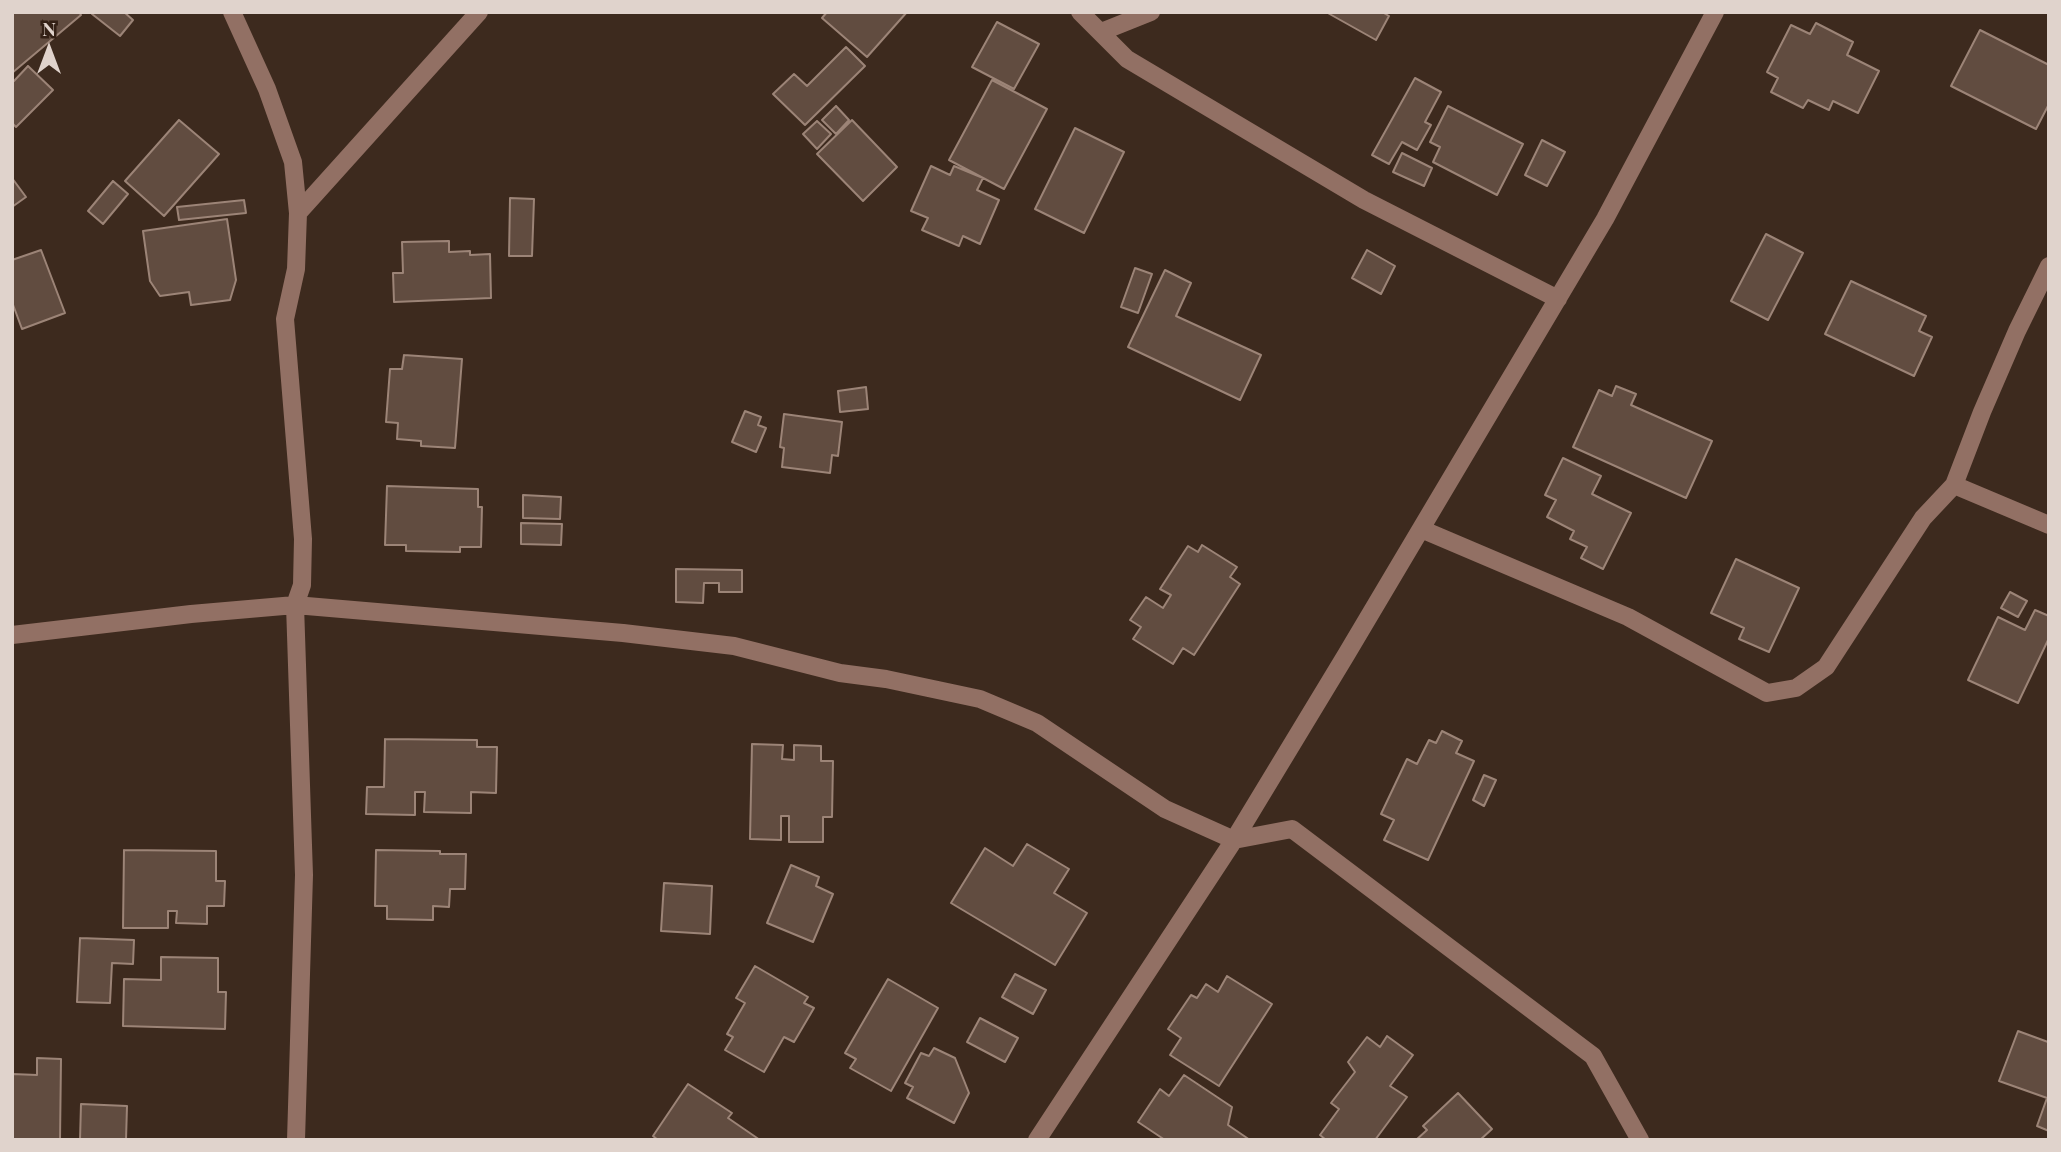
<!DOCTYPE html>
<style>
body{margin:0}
#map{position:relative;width:2061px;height:1152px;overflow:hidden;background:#3d2a1e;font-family:"Playfair Display",serif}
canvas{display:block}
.frame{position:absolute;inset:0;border:14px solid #e0d3cc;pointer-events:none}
.north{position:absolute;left:14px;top:14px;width:70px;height:70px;-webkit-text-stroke:5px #332015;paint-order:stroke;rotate:0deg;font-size:19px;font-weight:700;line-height:28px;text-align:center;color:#e0d3cc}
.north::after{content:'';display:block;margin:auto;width:24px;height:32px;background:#e0d3cc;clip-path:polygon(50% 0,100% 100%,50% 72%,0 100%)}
</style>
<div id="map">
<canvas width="2061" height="1152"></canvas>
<div class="frame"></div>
<div class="north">N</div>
</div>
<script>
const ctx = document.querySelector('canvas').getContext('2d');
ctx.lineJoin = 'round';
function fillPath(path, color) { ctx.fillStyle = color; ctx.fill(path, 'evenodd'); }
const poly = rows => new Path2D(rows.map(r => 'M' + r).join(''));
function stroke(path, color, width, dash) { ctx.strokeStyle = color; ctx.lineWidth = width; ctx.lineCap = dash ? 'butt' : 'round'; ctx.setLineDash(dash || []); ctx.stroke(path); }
const building = poly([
 [12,12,79,12,81,15,12,73,12,12],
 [94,12,124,12,133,20,120,36,92,14,94,12],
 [827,12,907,12,867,57,822,18,827,12],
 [1326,12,1382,12,1389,16,1376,40,1326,12],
 [997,22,1039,44,1014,89,972,67,997,22],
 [1816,23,1853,42,1847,55,1879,71,1858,113,1833,101,1829,110,1808,100,1803,108,1771,92,1778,78,1767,72,1791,25,1810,34,1816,23],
 [1980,30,2049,65,2049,104,2036,129,1951,86,1980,30],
 [846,47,865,66,805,125,773,94,794,74,807,86,846,47],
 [28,66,53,90,16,127,12,123,12,80,14,81,28,66],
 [1415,78,1441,92,1425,122,1431,125,1417,150,1402,142,1389,164,1372,155,1415,78],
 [992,80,1047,109,1004,189,949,160,992,80],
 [836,106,849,120,836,134,822,120,836,106],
 [1448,106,1523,144,1497,195,1433,162,1440,147,1430,142,1448,106],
 [179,120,219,154,164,216,125,181,179,120],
 [852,120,897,167,863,201,817,154,852,120],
 [817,121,831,134,817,149,803,134,817,121],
 [1075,128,1124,152,1084,233,1035,209,1075,128],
 [1542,140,1565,152,1547,186,1525,175,1542,140],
 [1402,153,1432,168,1424,186,1393,172,1402,153],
 [931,166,950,175,954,166,983,178,977,190,999,200,980,244,963,236,959,246,922,230,928,218,911,211,931,166],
 [12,178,26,197,12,207,12,178],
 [113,181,128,194,103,224,88,211,113,181],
 [510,198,534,199,532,256,509,256,510,198],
 [244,200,246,213,179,220,177,207,244,200],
 [227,219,236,280,230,300,191,305,189,292,160,296,150,281,143,231,227,219],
 [1766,234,1803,253,1768,320,1731,301,1766,234],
 [449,241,449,252,470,251,470,255,490,254,491,298,394,302,393,273,403,273,402,242,449,241],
 [41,250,65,313,22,329,12,302,12,260,41,250],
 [1367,250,1395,266,1381,294,1352,278,1367,250],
 [1135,268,1152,274,1138,313,1121,307,1135,268],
 [1165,270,1191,283,1176,316,1261,355,1240,400,1128,347,1165,270],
 [1851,281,1926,316,1919,331,1932,337,1914,376,1825,334,1851,281],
 [404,355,462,359,455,448,421,446,421,441,397,439,398,423,386,422,390,369,402,369,404,355],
 [1616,386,1636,394,1631,405,1712,441,1686,498,1573,447,1599,390,1612,396,1616,386],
 [866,387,868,409,840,412,838,391,866,387],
 [745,411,761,417,758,425,766,428,756,452,732,442,745,411],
 [784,414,842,422,838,456,832,455,830,473,782,467,784,448,780,447,784,414],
 [1563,458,1601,476,1592,494,1631,513,1603,569,1581,558,1587,547,1570,539,1574,531,1547,517,1556,500,1545,495,1563,458],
 [387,486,478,489,478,507,482,507,481,547,460,547,460,552,406,551,406,545,385,545,387,486],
 [523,495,561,497,560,519,523,518,523,495],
 [521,523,562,524,561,545,521,544,521,523],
 [1202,545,1237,567,1230,577,1240,584,1194,655,1183,648,1173,664,1133,639,1141,627,1130,620,1146,597,1163,608,1171,595,1160,589,1188,546,1198,552,1202,545],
 [1736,559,1799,588,1769,652,1739,639,1744,628,1711,613,1736,559],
 [676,569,742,570,742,592,719,592,719,583,704,583,703,603,676,602,676,569],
 [2010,592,2027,601,2018,617,2001,608,2010,592],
 [2035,610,2049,616,2049,638,2018,703,1968,680,1998,617,2025,630,2035,610],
 [1442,731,1462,741,1456,753,1474,761,1428,860,1384,840,1394,820,1381,814,1407,759,1417,764,1429,740,1436,743,1442,731],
 [385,739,477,740,477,747,497,747,496,793,471,792,471,813,424,812,425,792,415,792,415,815,366,814,367,787,384,787,385,739],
 [752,744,783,745,782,759,794,760,794,745,821,746,821,761,833,761,832,817,823,817,823,842,789,842,789,816,781,816,781,840,750,839,752,744],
 [1484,775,1496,780,1484,806,1473,800,1484,775],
 [1027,844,1069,869,1054,893,1087,913,1055,965,951,903,985,848,1013,866,1027,844],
 [124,850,216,851,216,881,225,881,224,906,207,906,207,924,176,923,177,911,168,911,168,928,123,928,124,850],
 [376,850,440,851,440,854,466,854,465,889,450,889,449,907,433,906,433,920,387,919,387,906,375,906,376,850],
 [791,865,819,877,816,886,833,894,813,942,767,923,791,865],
 [664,883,712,886,710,934,661,931,664,883],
 [80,938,134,940,133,964,112,963,110,1003,77,1002,80,938],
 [161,957,218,958,218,992,226,992,225,1029,123,1026,124,979,161,980,161,957],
 [755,966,808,997,804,1003,814,1008,794,1042,784,1037,764,1072,725,1050,733,1037,727,1034,745,1003,736,998,755,966],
 [1015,974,1046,990,1033,1014,1002,997,1015,974],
 [1227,976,1272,1004,1219,1086,1170,1055,1181,1038,1168,1029,1191,995,1197,998,1206,984,1218,992,1227,976],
 [888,979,938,1008,891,1091,850,1068,856,1059,845,1053,888,979],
 [980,1018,1018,1038,1005,1062,967,1042,980,1018],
 [2018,1031,2048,1042,2049,1040,2049,1131,2037,1126,2047,1098,1999,1081,2018,1031],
 [1387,1036,1413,1055,1390,1086,1407,1097,1375,1140,1326,1140,1320,1135,1339,1109,1331,1103,1355,1072,1348,1062,1367,1037,1380,1047,1387,1036],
 [934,1048,955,1058,969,1093,954,1123,907,1098,913,1087,905,1083,921,1053,929,1056,934,1048],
 [37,1058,61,1059,60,1140,12,1140,12,1074,37,1075,37,1058],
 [1184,1075,1232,1107,1228,1125,1250,1140,1165,1140,1138,1122,1160,1089,1169,1096,1184,1075],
 [688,1084,732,1113,728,1118,760,1140,658,1140,653,1136,688,1084],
 [1458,1093,1492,1129,1480,1140,1416,1140,1427,1130,1423,1126,1458,1093],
 [81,1104,127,1106,126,1140,80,1140,81,1104]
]);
fillPath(building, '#614c40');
stroke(building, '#9c8477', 2);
stroke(poly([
 [232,12,267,89,293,162,298,213,296,269,285,319,303,539,302,585,295,605,304,875,296,1140],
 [1080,12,1127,59,1364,200,1558,299],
 [1101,32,1151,12],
 [298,213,479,12],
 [1954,485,2049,525],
 [1421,529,1628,617,1767,693,1796,688,1826,667,1923,518,1954,485,1982,412,2017,331,2049,266],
 [12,635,191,614,295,605,623,633,734,646,840,673,886,679,980,699,1037,723,1165,809,1234,840,1292,829,1593,1056,1640,1140],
 [1037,1140,1234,840,1346,655,1605,219,1715,12]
]), '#927064', 18);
</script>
